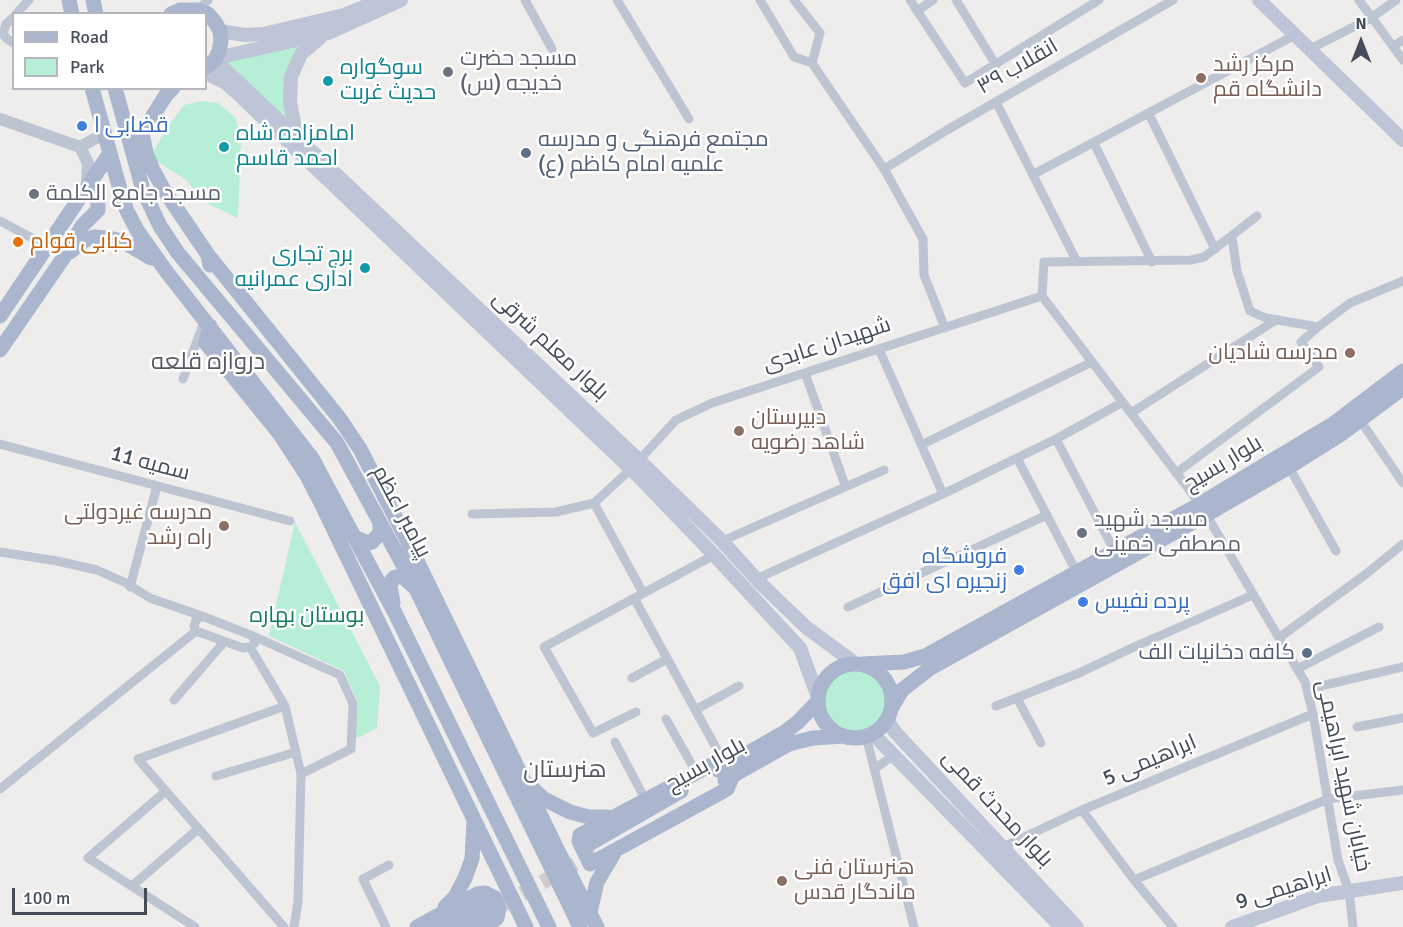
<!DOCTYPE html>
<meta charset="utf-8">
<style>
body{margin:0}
#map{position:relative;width:1403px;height:927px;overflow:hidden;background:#efecec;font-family:Signika,sans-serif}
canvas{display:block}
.legend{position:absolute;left:12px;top:12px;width:195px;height:78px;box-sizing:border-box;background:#fff;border:2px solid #b4b7bd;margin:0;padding:8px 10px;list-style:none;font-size:18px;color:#444c5a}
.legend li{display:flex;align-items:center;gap:12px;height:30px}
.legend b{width:30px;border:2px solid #b4b7bd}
.north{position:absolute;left:1331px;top:12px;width:60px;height:60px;-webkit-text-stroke:4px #fff;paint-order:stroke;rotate:0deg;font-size:16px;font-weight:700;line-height:24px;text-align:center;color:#444c5a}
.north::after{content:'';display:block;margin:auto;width:21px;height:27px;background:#444c5a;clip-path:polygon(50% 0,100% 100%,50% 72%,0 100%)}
.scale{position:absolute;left:12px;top:888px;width:135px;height:27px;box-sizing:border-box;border:3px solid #444c5a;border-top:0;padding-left:8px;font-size:18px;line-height:21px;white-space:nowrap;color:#444c5a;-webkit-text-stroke:4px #fff;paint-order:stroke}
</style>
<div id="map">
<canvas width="1403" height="927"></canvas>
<ul class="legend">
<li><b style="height:8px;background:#aab6cd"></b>Road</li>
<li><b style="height:16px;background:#b7efd6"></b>Park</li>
</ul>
<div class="north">N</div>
<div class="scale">100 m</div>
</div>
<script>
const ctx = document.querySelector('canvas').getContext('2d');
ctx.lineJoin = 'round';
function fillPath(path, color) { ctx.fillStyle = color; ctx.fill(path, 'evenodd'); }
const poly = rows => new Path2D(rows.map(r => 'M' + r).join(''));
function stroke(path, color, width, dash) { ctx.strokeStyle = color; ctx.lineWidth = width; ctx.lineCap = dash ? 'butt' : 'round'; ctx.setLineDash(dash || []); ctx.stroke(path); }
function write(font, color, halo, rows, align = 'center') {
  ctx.font = font + ' Signika,Cairo,sans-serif'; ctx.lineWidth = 5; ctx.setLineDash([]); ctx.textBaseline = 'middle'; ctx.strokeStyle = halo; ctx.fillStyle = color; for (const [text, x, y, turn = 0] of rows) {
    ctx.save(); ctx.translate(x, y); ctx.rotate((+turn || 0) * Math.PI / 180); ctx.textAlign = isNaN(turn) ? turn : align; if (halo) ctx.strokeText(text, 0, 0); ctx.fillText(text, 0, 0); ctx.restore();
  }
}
fillPath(poly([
 [328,33,295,66,296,134,216,59],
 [201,101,218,103,235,117,241,139,238,218,204,202,186,180,150,157,168,126,184,105],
 [295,522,380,686,377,728,355,739,358,703,344,671,269,636],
 '824 701a31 31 0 1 1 62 0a31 31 0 1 1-62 0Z'
]), '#b7efd6');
stroke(poly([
 [502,905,596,852]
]), '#cdcccf', 15, [15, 8]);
stroke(poly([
 [525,0,552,49],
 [617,0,689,119],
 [760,0,794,57,812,63,884,169,923,239,924,275,945,328],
 [794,0,820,33,812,63],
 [910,0,965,83,1099,0],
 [956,0,996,65],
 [1359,0,1403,60],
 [198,10,208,0],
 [917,11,933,0],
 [16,14,29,0],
 [14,17,6,24,3,34,7,39,14,43],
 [1393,46,1403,40],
 [1310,49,1371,18,1396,0],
 [996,102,1077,262],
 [1149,114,1215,249],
 [1094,143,1152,262],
 [884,169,947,130,1173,0],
 [1034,174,1295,35],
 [0,221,47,246],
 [1232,237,1237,271,1250,311,1266,318,1318,327],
 [1042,296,1200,504,1305,682,1313,714,1338,860,1349,891,1353,927],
 [1042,296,1044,262,1191,260,1204,257,1257,216],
 [879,349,943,494],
 [805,373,845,485],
 [183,379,205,319],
 [1131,413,1276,320],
 [1360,420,1403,483],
 [1056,439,1115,552],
 [0,444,290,521],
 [923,444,1092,362],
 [1017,458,1077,573],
 [1289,467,1336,551],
 [1176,473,1319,367,1301,342,1318,327,1350,303,1403,281],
 [594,503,643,593],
 [472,514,556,512,594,503,631,469,676,420,712,403,1042,296],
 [722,541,884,470],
 [0,552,57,561,97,570,126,583,150,598,202,616,253,636,255,643,250,647,243,648,196,631,194,626,196,620,202,616],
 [756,579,943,494,1056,439,1123,402],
 [130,587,157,486],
 [634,598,726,766],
 [848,607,1047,515],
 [253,636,340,675,353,704,351,749,301,774],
 [1280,637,1366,574,1403,544],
 [250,647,285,706,301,774,298,902,294,927],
 [1297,669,1379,627],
 [632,678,667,659],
 [1308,689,1403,667],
 [1017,698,1041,743],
 [174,700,224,642],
 [996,706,1079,673,1134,647,1253,595],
 [695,710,739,686],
 [636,712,593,733,544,647,714,555],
 [666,719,696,772],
 [1357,727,1403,718],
 [866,736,914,927],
 [615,742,645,799],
 [874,769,893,756],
 [216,776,296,752],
 [0,789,196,631],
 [166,791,88,858,195,927],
 [1082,810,1134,880,1173,927],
 [1003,847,1082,810,1313,714],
 [1134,880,1328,799,1403,790],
 [132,886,198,829],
 [284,927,138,759,285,706],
 [386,927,363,879,389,865]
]), '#bec5d2', 9);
stroke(poly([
 [0,119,80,147],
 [80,147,88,163,87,185],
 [80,147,96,138,104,132]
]), '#bec5d2', 12);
stroke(poly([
 [1259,0,1403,140],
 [220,31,245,35,263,34,344,15,378,1],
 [216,58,328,33,401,0],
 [215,60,639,460,722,541,759,582,807,628,856,664],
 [206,73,226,83,236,92,636,474,714,555,800,648,818,697],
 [296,134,290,102,291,77,301,54,320,38],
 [887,720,895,732,1077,927],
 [872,733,1061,927],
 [1232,927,1318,896,1403,883]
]), '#bdc5d6', 14);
stroke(poly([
 [69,0,72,14],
 [93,0,96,14],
 [171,14,180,10,198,10,208,14,215,22,220,31,221,41,219,51,215,60,206,67],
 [92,88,121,193,127,211,137,230,166,271,312,458,395,613,549,927],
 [115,88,143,190,160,226,178,253,337,443,416,589,580,927],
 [142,133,146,153,153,170,164,190,208,255,210,265],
 [137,141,166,95,173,88],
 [70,252,83,241,94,237,108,238,122,241,151,258],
 [208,255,340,419,360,449,406,538,560,855,597,927],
 [0,316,110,153],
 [210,326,206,343,279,433,307,476,320,501,526,927],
 [0,350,64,257,82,226,98,210,98,203,93,193,88,192,82,195],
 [354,537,368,543,372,542,380,533,380,522],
 [393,603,390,586,392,580,395,577,403,577,414,587],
 [862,664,904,662,925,656,1200,504,1333,424,1403,371],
 '818 701a37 37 0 1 1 74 0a37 37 0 1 1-74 0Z',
 [891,709,902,690,929,669,1206,515,1289,467,1340,435,1403,388],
 [726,766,711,765,580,835,579,841,590,864,720,793,727,789,733,775],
 [718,770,785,732,798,722,818,701],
 [725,780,789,744,813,738,844,736],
 [530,786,544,799,570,812,589,817,608,817],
 [591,843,681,791],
 [445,907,455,897,465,878,472,859,474,822],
 [590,912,597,882,613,855],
 [417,927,477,894,485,893,495,898,499,908,497,918,484,927],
 [439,927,485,903],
 [463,927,489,913]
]), '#aab6cd', 15);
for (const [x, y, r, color] of [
 [448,72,6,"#6b7280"],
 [1201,78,6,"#8d6e63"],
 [328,81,6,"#0f9aa8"],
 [82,126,6,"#3f7fe0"],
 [224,147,6,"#0f9aa8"],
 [526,153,6,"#5c6f8a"],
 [34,194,6,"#6b7280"],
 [18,242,6,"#e8710a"],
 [365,268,6,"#0f9aa8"],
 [1350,353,6,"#8d6e63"],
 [739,431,6,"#8d6e63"],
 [224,526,6,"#8d6e63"],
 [1082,533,6,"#6b7280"],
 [1019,570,6,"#3f7fe0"],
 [1083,602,6,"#3f7fe0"],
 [1307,653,6,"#5c6f8a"],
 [782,881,6,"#8d6e63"]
]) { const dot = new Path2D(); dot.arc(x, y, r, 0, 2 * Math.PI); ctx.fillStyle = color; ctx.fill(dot); stroke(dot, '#fff', 2); }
write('22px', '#5b616d', '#fff', [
 ["مسجد حضرت",460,59],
 ["خدیجه (س)",460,84],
 ["مسجد جامع الکلمة",46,194],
 ["مسجد شهید",1094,520],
 ["مصطفی خمینی",1094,545]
], 'left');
write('22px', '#785e54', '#fff', [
 ["مرکز رشد",1213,65],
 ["دانشگاه قم",1213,90],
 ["مدرسه شادیان",1338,353,"right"],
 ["دبیرستان",751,418],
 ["شاهد رضویه",751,443],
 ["مدرسه غیردولتی",212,513,"right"],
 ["راه رشد",212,538,"right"],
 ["هنرستان فنی",794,868],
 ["ماندگار قدس",794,893]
], 'left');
write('22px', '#444c5a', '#fff', [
 ["انقلاب ۳۹",1018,67,-30],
 ["شهیدان عابدی",827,345,-18],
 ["بلوار معلم شرقی",550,346,43],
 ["سمیه 11",150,464,15],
 ["بلوار بسیج",1223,464,-31],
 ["پیامبر اعظم",401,512,62],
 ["ابراهیمی 5",1150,761,-23],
 ["بلوار بسیج",706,765,-29],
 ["خیابان شهید ابراهیمی",1343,776,78],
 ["بلوار محدث قمی",997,809,47],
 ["ابراهیمی 9",1284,889,-17]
]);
write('22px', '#0d838f', '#fff', [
 ["سوگواره",340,68],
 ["حدیث غربت",340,93],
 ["امامزاده شاه",236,134],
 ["احمد قاسم",236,159],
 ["برج تجاری",353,255,"right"],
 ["اداری عمرانیه",353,280,"right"]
], 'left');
write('22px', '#366cbe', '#fff', [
 ["قضابی ا",94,126],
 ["فروشگاه",1007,557,"right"],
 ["زنجیره ای افق",1007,582,"right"],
 ["پرده نفیس",1095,602]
], 'left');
write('22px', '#4e5e75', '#fff', [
 ["مجتمع فرهنگی و مدرسه",538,140],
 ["علمیه امام کاظم (ع)",538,165],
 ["کافه دخانیات الف",1295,653,"right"]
], 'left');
write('22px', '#c56008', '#fff', [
 ["کبابی قوام",30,242]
], 'left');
write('22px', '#137c59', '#fff', [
 ["بوستان بهاره",307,616]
]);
write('24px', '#585b61', '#fff', [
 ["دروازه قلعه",208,363],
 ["هنرستان",565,771]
]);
</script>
